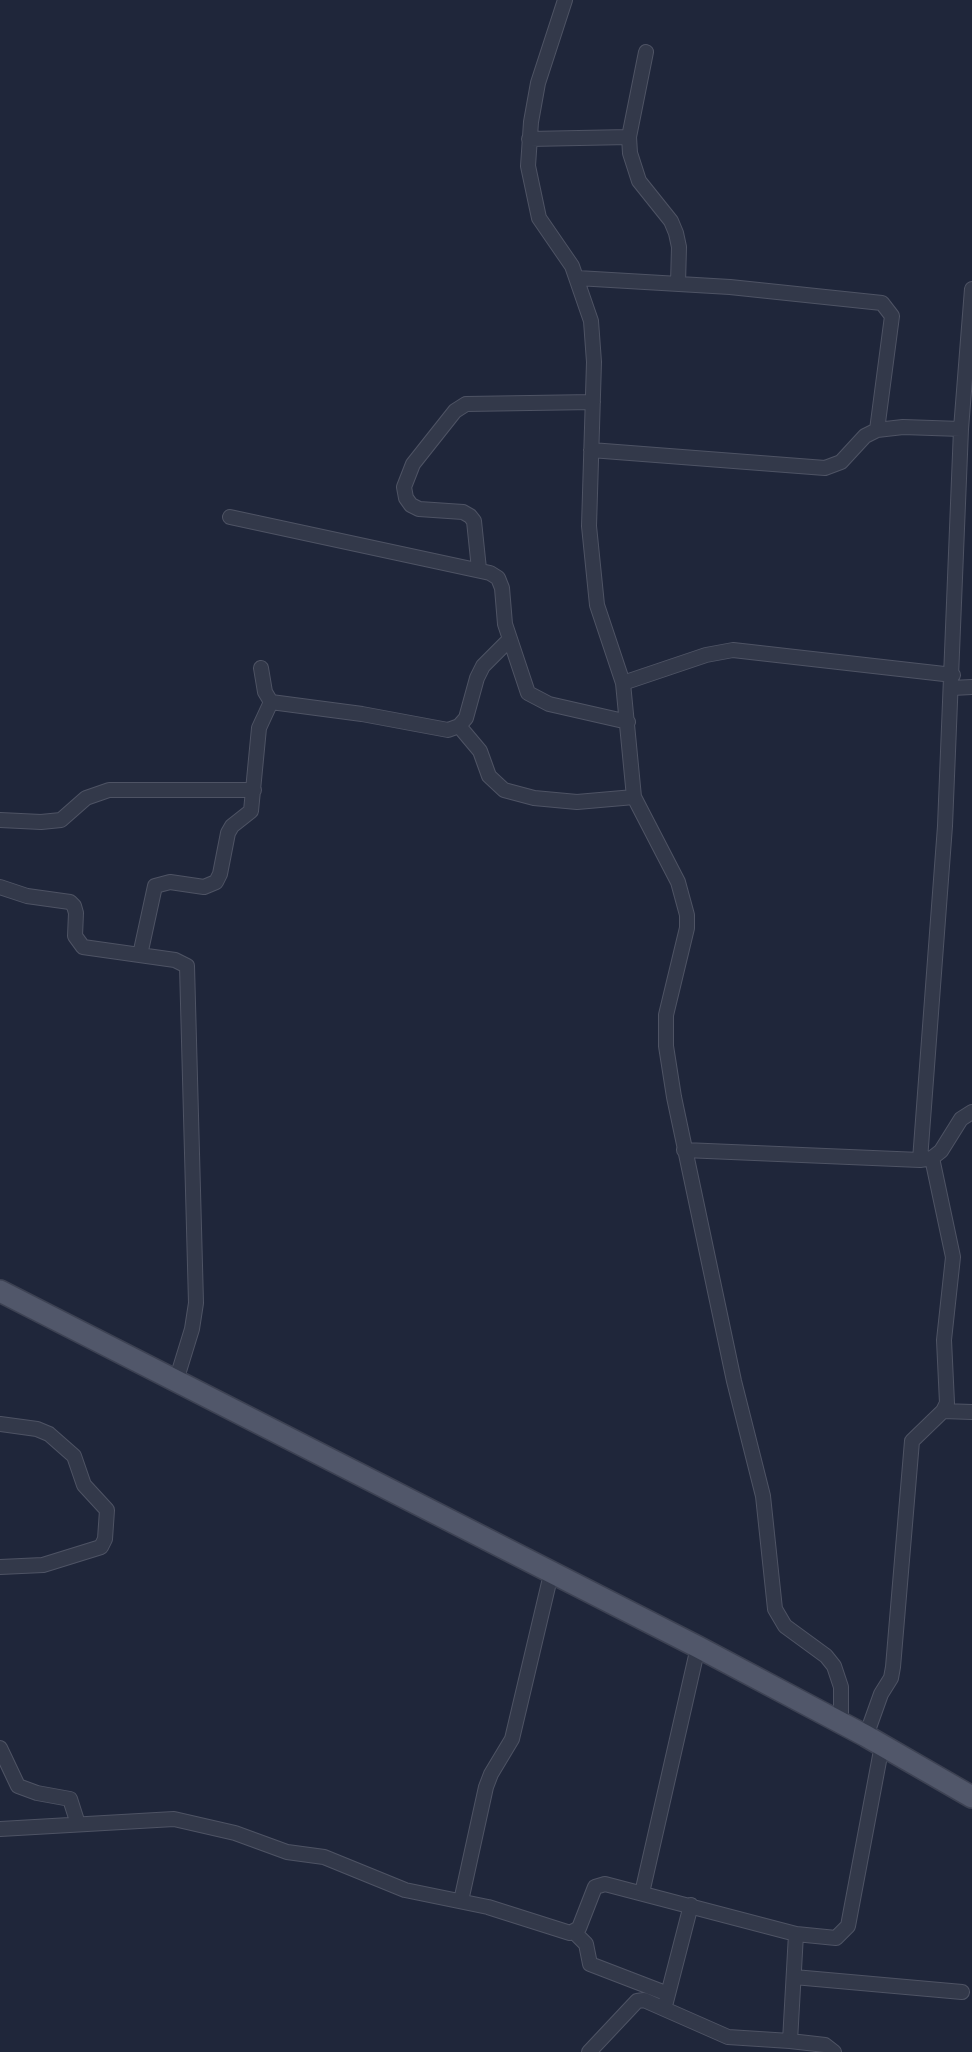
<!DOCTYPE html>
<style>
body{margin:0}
canvas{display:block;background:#1f263a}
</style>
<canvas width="972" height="2052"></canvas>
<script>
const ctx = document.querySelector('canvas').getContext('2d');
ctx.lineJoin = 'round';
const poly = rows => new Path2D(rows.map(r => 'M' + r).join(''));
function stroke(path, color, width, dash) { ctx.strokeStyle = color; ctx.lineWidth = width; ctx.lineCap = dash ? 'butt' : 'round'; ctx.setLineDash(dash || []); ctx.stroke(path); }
const minor = poly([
 [565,0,538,83,531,122,528,166,539,218,572,266,591,321,594,362,589,526,597,605,623,683,634,797,678,882,687,915,687,928,666,1015,666,1046,674,1097,734,1381,763,1496,775,1609,785,1626,826,1656,834,1666,841,1687,841,1723],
 [646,52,629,137,630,153,639,181,671,221,676,233,679,247,678,283],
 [529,139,629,137],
 [577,278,730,287,882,303,892,316,877,430],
 [591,450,825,468,841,462,865,436,877,430,903,427,961,429],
 [230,517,490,573,498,578,502,588,505,624,528,693,549,704,628,722],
 [479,569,474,521,470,516,463,512,419,509,411,505,406,498,404,487,413,464,455,411,466,404,593,402],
 [261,668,265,692,271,702,362,714,448,730,459,726,466,718,477,678,483,666,509,640],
 [623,683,706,655,733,650,953,675],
 [952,688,972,687],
 [459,726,480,751,489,776,504,790,534,798,577,802,634,797],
 [0,820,41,822,61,820,86,798,109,790,254,790],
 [0,887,27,896,70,902,74,906,76,913,75,936,83,947,175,960,187,966,196,1303,192,1329,176,1381],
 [140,955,155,886,170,882,204,887,216,882,220,874,228,833,232,826,251,811,259,728,271,702],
 [684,1150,920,1160,932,1158,941,1151,961,1119,972,1112],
 [920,1160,945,826,961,429,972,289],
 [943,1411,972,1412],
 [0,1424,37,1429,49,1434,74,1456,84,1485,107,1510,105,1539,101,1547,43,1565,0,1567],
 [866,1736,881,1694,891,1678,893,1667,912,1441,943,1411,947,1403,944,1340,953,1257,932,1158],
 [0,1748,18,1786,37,1793,70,1799,78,1824],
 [0,1829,174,1819,235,1833,287,1852,324,1857,405,1890,488,1907,570,1933,579,1928,595,1887,605,1884,796,1934],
 [642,1893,698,1647],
 [461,1901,486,1787,491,1774,512,1739,551,1574],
 [574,1932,586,1944,590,1964,668,1994],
 [794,1977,962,1992],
 [666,2002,691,1905],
 [589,2052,637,2001,644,2000,728,2037,790,2041],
 [834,2052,825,2045,790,2041,796,1934,836,1938,848,1926,882,1745]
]);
const primary = poly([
 [0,1291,698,1647,866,1736,972,1797]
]);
stroke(minor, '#4e5364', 16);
stroke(primary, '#3d4253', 24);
stroke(minor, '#33394a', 14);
stroke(primary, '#51576a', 21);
</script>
